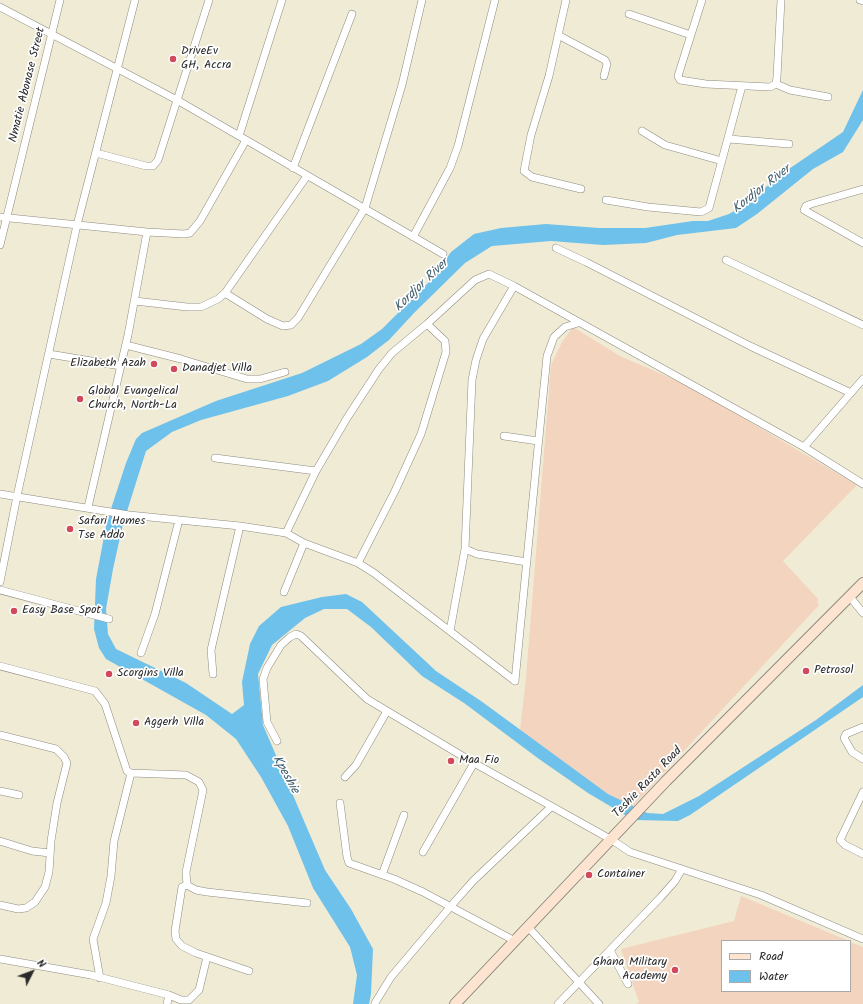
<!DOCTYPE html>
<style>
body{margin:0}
#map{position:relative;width:863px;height:1004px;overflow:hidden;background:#f0ebd5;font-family:Kalam,sans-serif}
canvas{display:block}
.legend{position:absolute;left:721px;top:940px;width:130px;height:52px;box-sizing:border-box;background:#fff;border:1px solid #aaa;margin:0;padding:5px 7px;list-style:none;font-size:12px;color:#2b2b2b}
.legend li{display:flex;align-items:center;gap:8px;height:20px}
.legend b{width:20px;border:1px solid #aaa}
.north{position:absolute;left:12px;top:952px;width:40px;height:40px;-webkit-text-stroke:3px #fff;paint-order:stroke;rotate:48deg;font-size:11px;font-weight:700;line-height:16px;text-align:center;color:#2b2b2b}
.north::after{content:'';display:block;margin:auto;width:14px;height:18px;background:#2b2b2b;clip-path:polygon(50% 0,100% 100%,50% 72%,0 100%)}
</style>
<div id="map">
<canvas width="863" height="1004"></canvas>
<ul class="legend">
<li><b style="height:5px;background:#fde4d1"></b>Road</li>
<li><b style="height:11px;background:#6ec1ea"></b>Water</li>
</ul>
<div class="north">N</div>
</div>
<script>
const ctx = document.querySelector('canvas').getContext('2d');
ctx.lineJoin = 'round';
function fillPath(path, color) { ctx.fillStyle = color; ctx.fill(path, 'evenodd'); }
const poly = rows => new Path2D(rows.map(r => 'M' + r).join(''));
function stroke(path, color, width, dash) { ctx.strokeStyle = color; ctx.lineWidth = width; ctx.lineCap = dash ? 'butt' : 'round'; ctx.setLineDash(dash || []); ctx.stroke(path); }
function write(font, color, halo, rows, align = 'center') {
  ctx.font = font + ' Kalam,sans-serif'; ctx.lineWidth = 3.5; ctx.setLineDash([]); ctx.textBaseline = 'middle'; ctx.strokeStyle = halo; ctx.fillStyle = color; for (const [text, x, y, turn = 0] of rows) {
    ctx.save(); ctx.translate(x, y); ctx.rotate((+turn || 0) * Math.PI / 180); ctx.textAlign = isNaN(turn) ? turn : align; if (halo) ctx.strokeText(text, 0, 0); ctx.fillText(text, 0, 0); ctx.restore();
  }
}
fillPath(poly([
 [573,327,620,356,687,385,857,485,783,561,819,600,817,602,819,605,632,807,608,794,520,730,526,678,551,365,562,342],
 [741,896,849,941,722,941,722,991,850,991,850,942,863,947,863,1004,636,1004,639,1002,621,949,734,921]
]), '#f3d4bf');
fillPath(poly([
 [863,90,863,120,843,152,813,169,757,214,736,228,677,235,646,243,603,245,551,241,492,246,465,263,414,313,389,340,367,357,328,381,288,396,201,420,172,432,146,451,123,524,113,569,106,609,108,634,116,649,186,683,232,714,244,705,242,682,250,644,259,626,281,607,322,597,346,594,362,602,436,671,481,701,608,794,647,813,663,814,699,796,816,720,863,685,863,697,690,815,678,821,636,820,625,815,588,793,539,759,464,703,422,676,371,627,347,609,324,609,305,618,272,645,258,674,263,725,325,870,351,909,373,949,371,994,369,1004,353,1004,357,975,350,947,313,888,288,826,261,777,236,739,206,715,106,659,99,648,94,629,96,579,107,521,126,463,136,439,142,433,216,401,302,373,361,344,382,329,432,279,451,252,474,234,501,228,546,224,599,228,645,228,693,221,708,221,729,214,743,206,783,173,843,132]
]), '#6ec1ea');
const street = poly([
 [566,0,549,76,531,135,524,171,532,177,581,189],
 [702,0,678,76,680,80,706,84,770,87,776,84,777,77,781,0],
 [860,0,863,1],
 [0,7,177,100,443,254],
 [629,14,691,35],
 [558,35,605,60,607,64,604,76],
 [776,84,790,90,828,97],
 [642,131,665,145,722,161],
 [239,136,282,0],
 [729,139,789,144],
 [96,153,146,166,153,166,158,160,209,0],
 [293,168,352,14],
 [863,189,811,204,806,206,804,210,863,243],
 [606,200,648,207,701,212,709,208,742,86],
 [0,217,147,232,184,234,190,233,200,221,246,140],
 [413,237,450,168,458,146,495,0],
 [0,245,60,0],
 [556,248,586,262,750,346,851,393],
 [726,260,863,325],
 [514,286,483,339,476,360,472,380,465,549,477,554,527,562],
 [225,293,267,319,283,326,291,325,298,318,365,208,402,85,422,0],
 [135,301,187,307,201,307,218,299,225,293,307,176],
 [126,345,181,359,247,379,260,379,285,372],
 [49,354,121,366],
 [504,436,538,441],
 [804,447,863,379],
 [215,458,316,471],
 [0,494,129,515,240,526,286,533,304,543,358,563,374,573,515,681],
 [88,507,128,335,147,232],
 [286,533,316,471,347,418,379,369,392,353,427,324,475,280,489,274,514,286,804,447,863,484],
 [358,563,395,491,421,434,446,352,445,341,427,324],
 [0,582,17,496,77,225,135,0],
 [0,590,109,619],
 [284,592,304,543],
 [850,597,863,613],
 [450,631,465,549],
 [141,653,155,614,179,520],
 [0,666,95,691,105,704,127,771,131,773,186,775,199,782,203,790,186,872,187,885,196,890,207,892,307,903],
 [213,674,211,650,240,526],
 [515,681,547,356,554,337,565,327,578,323],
 [863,727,846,734,844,738,852,752,863,759],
 [0,735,56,749,64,757,67,763,57,803,51,841,49,872,45,887,35,902,26,908,18,909,0,905],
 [277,741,267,722,263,679,267,668,281,645,290,637,296,634,301,636,367,699,474,763,612,840,630,852,761,895,863,939],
 [345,777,356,765,387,711],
 [0,791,19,795],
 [863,792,840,840,845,845,863,854],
 [340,803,347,857,349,863,394,879,423,892,515,941],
 [0,841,32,851,50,853],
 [423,852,474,763],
 [382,875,404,815],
 [187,885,182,887,175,931,176,939,182,946,196,953,249,971],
 [529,928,599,1004],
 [610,950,628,984],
 [0,959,91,975,169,995,181,1000,189,1000,199,990,207,957],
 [100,978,93,939,106,903,111,876,114,841,131,773],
 [375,1003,391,977,451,906,473,881,551,807],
 [167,1004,169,995],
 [558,1004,660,898,675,881,682,869]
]);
const secondary = poly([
 [455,1004,666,781,863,583]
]);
stroke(street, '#8e8b80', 8);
stroke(secondary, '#8e8b80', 12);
stroke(street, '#fff', 7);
stroke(secondary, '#fde4d1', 10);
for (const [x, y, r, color] of [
 [173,59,4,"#d1495b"],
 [154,364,4,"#d1495b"],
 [174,369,4,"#d1495b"],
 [80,399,4,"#d1495b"],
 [70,529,4,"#d1495b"],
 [14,611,4,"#d1495b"],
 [806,671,4,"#d1495b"],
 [109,674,4,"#d1495b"],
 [136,723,4,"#d1495b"],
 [451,761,4,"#d1495b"],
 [589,875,4,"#d1495b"],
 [675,970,4,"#d1495b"]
]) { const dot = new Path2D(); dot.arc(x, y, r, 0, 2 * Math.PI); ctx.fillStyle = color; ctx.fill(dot); stroke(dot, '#fff', 1.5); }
write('12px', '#2b2b2b', '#fff', [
 ["DriveEv",181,52],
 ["GH, Accra",181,66],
 ["Elizabeth Azah",146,364,"right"],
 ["Danadjet Villa",182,369],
 ["Global Evangelical",88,392],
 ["Church, North-La",88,406],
 ["Safari Homes",78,522],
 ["Tse Addo",78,536],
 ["Easy Base Spot",22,611],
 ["Petrosol",814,671],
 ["Scorgins Villa",117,674],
 ["Aggerh Villa",144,723],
 ["Maa Fio",459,761],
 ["Container",597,875],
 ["Ghana Military",667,963,"right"],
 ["Academy",667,977,"right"]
], 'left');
write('12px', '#2b2b2b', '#fff', [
 ["Nmatie Abonase Street",28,85,-76],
 ["Teshie Rasta Road",648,783,-46]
]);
write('italic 13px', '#42606e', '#fff', [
 ["Kordjor River",762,190,-38],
 ["Kordjor River",422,286,-44],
 ["Kpeshie",285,775,61]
]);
</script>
